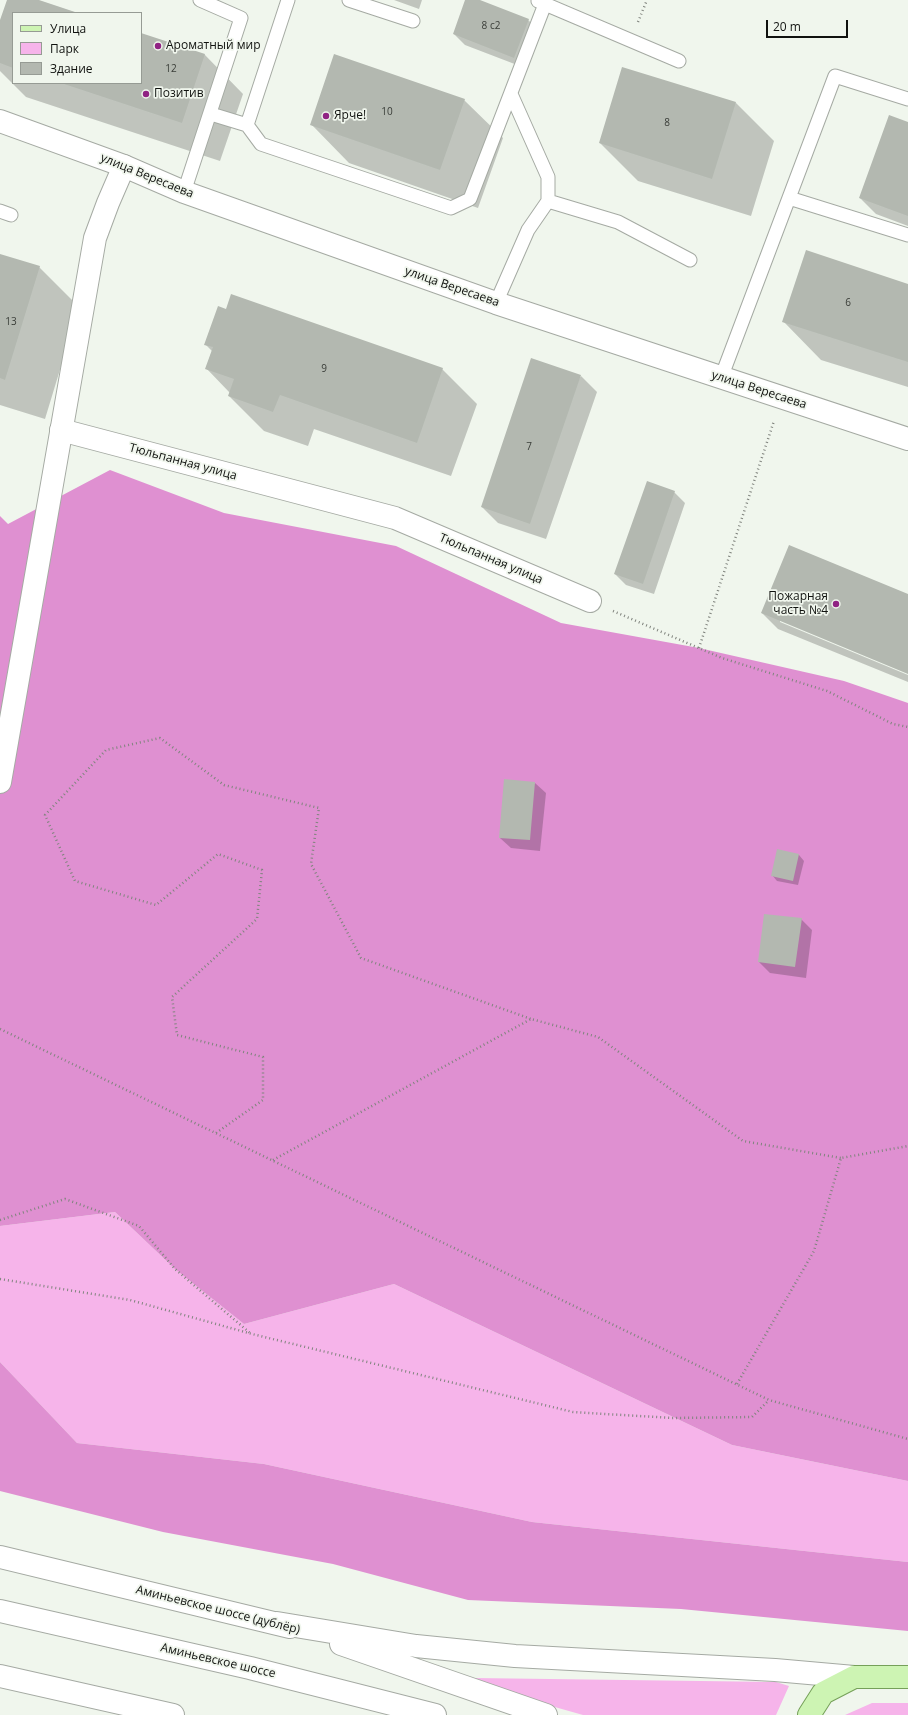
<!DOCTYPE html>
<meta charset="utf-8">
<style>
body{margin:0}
#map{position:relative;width:908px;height:1715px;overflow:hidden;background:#f0f6ed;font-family:"Open Sans",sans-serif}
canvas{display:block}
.legend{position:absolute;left:12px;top:12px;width:130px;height:72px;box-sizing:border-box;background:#f0f6ed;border:1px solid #969b94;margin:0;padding:5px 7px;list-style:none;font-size:12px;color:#10120f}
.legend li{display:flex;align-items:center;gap:8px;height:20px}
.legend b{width:20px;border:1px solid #969b94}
.scale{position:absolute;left:766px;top:20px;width:82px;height:18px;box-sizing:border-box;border:2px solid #10120f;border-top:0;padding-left:5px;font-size:12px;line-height:14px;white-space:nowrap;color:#10120f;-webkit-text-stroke:3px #f0f6ed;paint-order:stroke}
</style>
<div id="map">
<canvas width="908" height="1715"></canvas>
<ul class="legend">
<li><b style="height:5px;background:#cdf4b3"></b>Улица</li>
<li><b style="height:11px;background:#f6b4ea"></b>Парк</li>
<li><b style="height:11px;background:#b3b8b0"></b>Здание</li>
</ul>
<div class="scale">20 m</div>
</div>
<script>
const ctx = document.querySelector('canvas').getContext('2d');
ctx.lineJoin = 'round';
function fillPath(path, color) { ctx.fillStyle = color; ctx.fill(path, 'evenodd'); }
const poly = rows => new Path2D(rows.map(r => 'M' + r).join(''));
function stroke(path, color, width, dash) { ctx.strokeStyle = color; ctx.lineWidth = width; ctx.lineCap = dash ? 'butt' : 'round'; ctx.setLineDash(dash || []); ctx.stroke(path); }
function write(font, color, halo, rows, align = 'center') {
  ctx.font = font + ' "Open Sans",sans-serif'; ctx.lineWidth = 3.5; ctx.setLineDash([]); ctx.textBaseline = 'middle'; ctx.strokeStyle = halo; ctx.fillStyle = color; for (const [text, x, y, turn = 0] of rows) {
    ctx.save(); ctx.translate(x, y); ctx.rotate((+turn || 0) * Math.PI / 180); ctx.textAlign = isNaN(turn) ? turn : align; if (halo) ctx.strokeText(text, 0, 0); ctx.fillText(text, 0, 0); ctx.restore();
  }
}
fillPath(poly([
 [115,1212,175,1269,244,1324,394,1284,732,1445,908,1481,908,1562,532,1522,264,1464,77,1443,0,1362,0,1226],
 [474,1678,776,1682,789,1686,776,1715,583,1715,470,1683],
 [872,1703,908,1703,908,1715,845,1715]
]), '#f6b4ea');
fillPath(poly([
 [110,470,224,513,396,546,561,623,699,648,844,681,908,703,908,1481,732,1445,394,1284,244,1324,175,1269,115,1212,0,1226,0,516,8,524],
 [0,1362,77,1443,264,1464,532,1522,908,1562,908,1631,681,1609,468,1600,333,1564,163,1532,0,1491]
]), '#df90d1');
fillPath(poly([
 [8,0,36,0,76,13,13,13,13,83,141,83,141,34,205,55,243,94,220,161,26,97,0,71,0,23],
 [394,0,422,0,419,9],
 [467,0,477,0,528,20,539,30,525,68,465,45,454,34],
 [464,100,503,138,478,208,349,163,311,124],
 [736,103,774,141,751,216,638,181,600,143],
 [908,123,908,226,876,214,860,198],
 [0,255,39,267,79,307,45,419,0,405],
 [908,285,908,387,821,360,783,321],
 [205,344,442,369,477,404,451,476,314,429,308,446,264,431,229,396,230,393,206,368,212,351],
 [581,376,597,392,546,539,498,523,482,507],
 [674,492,685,503,654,594,626,585,615,574],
 [908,595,908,673,780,620,780,622,908,675,908,682,778,629,762,613],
 [535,783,546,793,540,851,511,848,500,838],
 [778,850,799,855,804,861,798,885,777,881,772,875],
 [801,919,812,930,806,978,770,973,759,962]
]), '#0003');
fillPath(poly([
 [7,0,39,0,78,13,13,13,13,68,0,63,0,20],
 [465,0,480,0,529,19,514,58,453,34],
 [141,33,205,54,182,123,61,83,141,83],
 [334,54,465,99,440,170,310,125],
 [622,67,736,102,712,179,599,143],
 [889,115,908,122,908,216,859,198],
 [806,250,908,284,908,362,782,322],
 [0,254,40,266,5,380,0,378],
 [231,294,443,368,417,443,280,395,273,412,228,396,234,379,205,369,213,347,204,345,218,306,226,309],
 [531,358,581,375,530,524,481,507],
 [647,481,675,491,643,584,614,574],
 [789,545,908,594,908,674,761,613],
 [504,779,535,782,530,840,499,838],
 [777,849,799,854,793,881,771,876],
 [764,914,802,918,795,967,758,962]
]), '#b3b8b0');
const service = poly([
 [288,0,247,125,261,144,451,208,470,199,545,4],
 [349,0,413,21],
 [538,1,679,61],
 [511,94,548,177,548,201],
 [211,114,247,125],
 [184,192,241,18,200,0],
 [789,198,908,235],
 [0,211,11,215],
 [496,303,528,230,548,201,618,222,690,260],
 [721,378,835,76,908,99]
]);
const minor = poly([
 [0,121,124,166],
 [61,430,395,518,590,601]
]);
const tertiary = poly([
 [0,782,95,238,108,203,124,166,184,192,496,303,908,439]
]);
const secondary = poly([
 [0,1557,290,1627],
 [0,1611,250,1668,435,1715],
 [277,1623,416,1646,515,1656,775,1670,854,1677],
 [341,1644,546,1715],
 [0,1676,173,1715]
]);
const primary = poly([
 [809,1715,823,1693,854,1677,908,1677]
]);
stroke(service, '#a5aaa3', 15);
stroke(minor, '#a5aaa3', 24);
stroke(tertiary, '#a5aaa3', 24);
stroke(secondary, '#a5aaa3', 24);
stroke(primary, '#75a059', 24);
stroke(poly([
 [638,22,647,0],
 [613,611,722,658,827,691,893,724,908,727],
 [699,648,774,421],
 [0,1029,769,1400,908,1439],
 [216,1133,263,1100,263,1057,177,1035,172,997,257,919,262,870,218,854,156,905,75,881,45,815,106,750,160,738,224,785,319,808,311,864,361,958,531,1019],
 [273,1160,531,1019,598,1037,743,1141,841,1158],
 [0,1220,65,1199,139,1226,175,1269,250,1333],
 [0,1279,130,1300,252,1334,573,1412,672,1418,752,1417,769,1400],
 [737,1384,814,1251,841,1158,908,1146]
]), '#80847e', 2.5, [1, 3]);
stroke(service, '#fff', 13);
stroke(minor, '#fff', 22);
stroke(tertiary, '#fff', 22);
stroke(secondary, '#fff', 22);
stroke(primary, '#cdf4b3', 22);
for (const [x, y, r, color] of [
 [158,46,4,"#902283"],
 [146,94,4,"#902283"],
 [326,116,4,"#902283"],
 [836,604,4,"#902283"]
]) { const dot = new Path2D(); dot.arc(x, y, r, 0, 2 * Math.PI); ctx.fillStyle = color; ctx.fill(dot); stroke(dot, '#f0f6ed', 1.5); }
write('10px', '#393c37', null, [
 ["8 с2",491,26],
 ["12",171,69],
 ["10",387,112],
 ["8",667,123],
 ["6",848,303],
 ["13",11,322],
 ["9",324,369],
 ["7",529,447]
]);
write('12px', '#10120f', '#f0f6ed', [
 ["Ароматный мир",166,46],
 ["Позитив",154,94],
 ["Ярче!",334,116],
 ["Пожарная",828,597,"right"],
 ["часть №4",828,611,"right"]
], 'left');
write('12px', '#10120f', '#f0f6ed', [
 ["улица Вересаева",147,176,22],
 ["улица Вересаева",452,287,19],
 ["улица Вересаева",759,390,18],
 ["Тюльпанная улица",183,462,15],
 ["Тюльпанная улица",491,559,23],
 ["Аминьевское шоссе (дублёр)",218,1610,14],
 ["Аминьевское шоссе",218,1661,13]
]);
</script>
